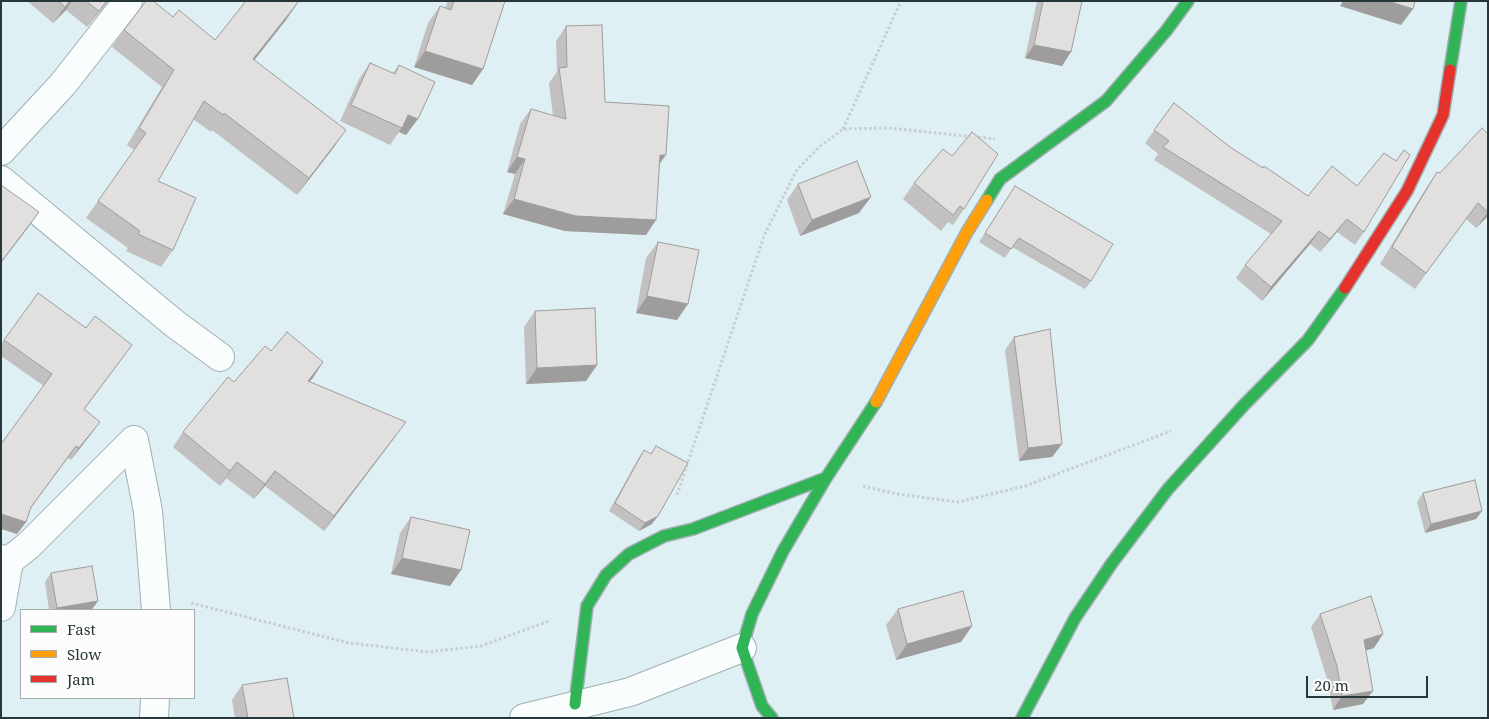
<!DOCTYPE html>
<style>
body{margin:0}
#map{position:relative;width:1489px;height:719px;overflow:hidden;background:#def0f3;font-family:"Noto Serif",serif}
canvas{display:block}
.frame{position:absolute;inset:0;border:2px solid #263639;pointer-events:none}
.legend{position:absolute;left:20px;top:609px;width:175px;height:90px;box-sizing:border-box;background:#fcfcfc;border:1px solid #a6adae;margin:0;padding:6px 9px;list-style:none;font-size:15px;color:#263639}
.legend li{display:flex;align-items:center;gap:10px;height:25px}
.legend b{width:25px;border:1px solid #a6adae}
.scale{position:absolute;left:1306px;top:676px;width:122px;height:22px;box-sizing:border-box;border:2px solid #263639;border-top:0;padding-left:6px;font-size:15px;line-height:18px;white-space:nowrap;color:#263639;-webkit-text-stroke:4px #fcfcfc;paint-order:stroke}
</style>
<div id="map">
<canvas width="1489" height="719"></canvas>
<div class="frame"></div>
<ul class="legend">
<li><b style="height:6px;background:#30b455"></b>Fast</li>
<li><b style="height:6px;background:#ff9f0a"></b>Slow</li>
<li><b style="height:6px;background:#e5322d"></b>Jam</li>
</ul>
<div class="scale">20 m</div>
</div>
<script>
const ctx = document.querySelector('canvas').getContext('2d');
ctx.lineJoin = 'round';
const poly = rows => new Path2D(rows.map(r => 'M' + r).join(''));
function stroke(path, color, width, dash) { ctx.strokeStyle = color; ctx.lineWidth = width; ctx.lineCap = dash ? 'butt' : 'round'; ctx.setLineDash(dash || []); ctx.stroke(path); }
function fillPath(path, color) { ctx.fillStyle = color; ctx.fill(path, 'evenodd'); }
const street = poly([
 [1,151,63,84,128,1],
 [1,180,175,324,220,357],
 [134,440,148,511,156,610],
 [1,559,9,561,29,545,134,440],
 [1,607,9,561],
 [154,718,155,698],
 [524,718,630,692,742,648]
]);
const fast = poly([
 [1450,70,1461,1],
 [987,200,1000,179,1106,101,1166,31,1188,1],
 [575,704,587,606,606,575,629,554,664,536,693,529,826,478],
 [772,718,762,706,742,648,752,614,783,551,826,478,876,402],
 [1022,718,1075,618,1112,563,1168,489,1244,405,1308,340,1345,288]
]);
const slow = poly([
 [876,402,967,232,987,200]
]);
const jam = poly([
 [1345,288,1407,191,1443,115,1450,70]
]);
stroke(street, '#a0afb2', 30);
stroke(fast, '#a0afb2', 14);
stroke(slow, '#a0afb2', 14);
stroke(jam, '#a0afb2', 14);
stroke(poly([
 [843,129,901,1],
 [863,486,897,494,958,502,1025,486,1171,431],
 [677,495,764,236,796,171,819,147,843,129,889,128,995,139],
 [191,603,349,643,428,652,481,646,549,621]
]), '#c7ced0', 3, [2.5, 2.5]);
stroke(street, '#fafdfd', 28);
stroke(fast, '#30b455', 11);
stroke(slow, '#ff9f0a', 11);
stroke(jam, '#e5322d', 11);
fillPath(poly([
 [27,1,108,1,87,27,66,10,53,23],
 [448,1,505,1,483,69,472,85,414,67,428,23,440,6,445,8],
 [1037,1,1082,1,1062,66,1025,58],
 [173,17,215,40,286,20,254,60,334,147,297,195,212,130,211,132,193,119,158,181,173,250,161,267,126,251,128,248,86,218,134,150,127,145,162,87,112,47,124,30],
 [566,26,605,102,660,164,646,235,565,231,503,214,515,174,507,172,520,124,531,109,553,116,549,83,557,72,556,41],
 [370,63,393,73,399,65,406,135,399,132,390,145,340,121,359,79],
 [1174,103,1230,147,1308,196,1332,166,1364,232,1355,245,1337,232,1320,252,1310,244,1262,301,1236,278,1245,265,1271,234,1154,160,1158,154,1145,143],
 [1488,134,1488,216,1476,228,1466,219,1415,289,1380,264,1426,188,1437,172,1440,173],
 [943,149,964,209,953,225,948,222,941,231,903,199,914,183],
 [798,184,859,213,800,236,787,200],
 [1015,186,1091,281,1085,289,1012,247,1005,258,979,242],
 [658,242,677,320,636,313,646,258],
 [38,293,124,356,84,410,100,422,91,434,71,460,68,458,31,508,26,522,17,534,44,386,1,356,1,344],
 [535,311,597,365,586,381,526,384,524,327],
 [1014,337,1062,444,1052,457,1019,461,1005,350],
 [271,351,323,362,309,382,395,437,324,531,265,486,254,499,226,478,220,486,173,447,183,432,234,382],
 [656,446,652,524,639,531,609,511,638,459,644,450,651,454],
 [1423,493,1482,511,1476,519,1425,533,1417,502],
 [411,517,461,570,450,586,391,574,400,533],
 [51,573,98,601,92,609,87,610,49,610,45,582],
 [898,609,972,626,961,642,896,660,886,625],
 [1320,614,1374,648,1366,650,1363,704,1333,710,1327,679,1311,627],
 [242,685,294,718,235,718,232,700]
]), '#c2c0c0');
fillPath(poly([
 [70,1,72,1,66,10,53,23,65,7],
 [107,1,108,1,87,27,99,11],
 [1343,1,1388,1,1413,9,1401,25,1340,6],
 [298,3,286,20,241,77,253,59],
 [1034,45,1071,52,1062,66,1025,58],
 [425,51,483,69,472,85,414,67],
 [408,115,418,119,406,135,399,132],
 [346,130,334,147,297,195,309,178],
 [660,155,666,155,655,170],
 [517,157,525,159,515,174,507,172],
 [871,197,859,213,800,236,812,220],
 [514,199,656,220,646,235,565,231,503,214],
 [39,212,27,229,1,263,1,262],
 [1488,212,1488,216,1476,228],
 [1347,219,1337,232,1320,252,1330,239],
 [1319,231,1310,244,1262,301,1271,287],
 [647,296,688,304,677,320,636,313],
 [323,362,313,378,297,396,308,381],
 [597,365,586,381,526,384,537,368],
 [100,422,91,434,71,460,79,448],
 [406,422,395,437,324,531,334,516],
 [1062,444,1052,457,1019,461,1028,448],
 [237,462,226,478,220,486,230,471],
 [275,471,265,486,254,499,265,484],
 [1482,511,1476,519,1425,533,1431,524],
 [1,514,26,522,17,534,1,529],
 [658,516,652,524,639,531,645,523],
 [402,558,461,570,450,586,391,574],
 [98,601,92,609,87,610,55,610,57,608],
 [972,626,961,642,896,660,907,644],
 [1383,634,1374,648,1355,654,1364,640],
 [1373,691,1363,704,1333,710,1342,696]
]), '#9e9c9c');
const building = poly([
 [58,1,70,1,65,7,58,1],
 [86,1,107,1,99,11,86,1],
 [146,1,153,1,173,17,179,10,215,40,246,1,299,1,253,59,346,130,309,178,224,113,223,115,204,101,158,181,196,198,173,250,138,234,140,231,98,201,146,133,139,128,174,70,124,30,146,1],
 [454,1,505,1,483,69,425,51,440,6,451,10,454,1],
 [1043,1,1082,1,1071,52,1034,45,1043,1],
 [1388,1,1415,1,1413,9,1388,1],
 [602,25,605,102,669,106,666,155,660,155,656,220,576,216,514,199,525,159,517,157,531,109,566,119,559,68,567,67,566,26,602,25],
 [370,63,395,74,399,65,435,82,418,119,408,115,402,128,351,105,370,63],
 [1174,103,1230,147,1263,168,1264,166,1308,196,1332,166,1357,186,1384,153,1396,161,1404,150,1410,155,1364,232,1347,219,1330,239,1319,231,1271,287,1245,265,1282,221,1163,147,1169,141,1154,130,1174,103],
 [1482,128,1488,134,1488,212,1478,203,1426,273,1392,247,1437,172,1440,173,1482,128],
 [972,132,998,154,964,209,960,206,953,215,914,183,943,149,952,156,972,132],
 [857,161,871,197,812,220,798,184,857,161],
 [1,185,39,212,1,262,1,185],
 [1015,186,1113,244,1091,281,1019,238,1011,249,985,233,1015,186],
 [658,242,699,250,688,304,647,296,658,242],
 [38,293,86,328,95,316,132,345,84,409,100,422,79,448,76,446,31,507,26,522,1,514,1,444,52,374,4,340,38,293],
 [595,308,597,365,537,368,535,311,595,308],
 [1050,329,1062,444,1028,448,1014,337,1050,329],
 [287,332,323,362,308,381,406,422,334,516,275,471,265,484,237,462,230,471,183,432,228,377,234,382,265,346,271,351,287,332],
 [656,446,688,463,658,516,645,523,615,503,644,450,651,454,656,446],
 [1475,480,1482,511,1431,524,1423,493,1475,480],
 [411,517,470,530,461,570,402,558,411,517],
 [92,566,98,601,57,608,51,573,92,566],
 [963,591,972,626,907,644,898,609,963,591],
 [1371,596,1383,634,1364,640,1373,691,1342,696,1337,666,1320,614,1371,596],
 [287,678,294,718,248,718,242,685,287,678]
]);
fillPath(building, '#e2dfdf');
stroke(building, '#9e9c9c', 1);
</script>
